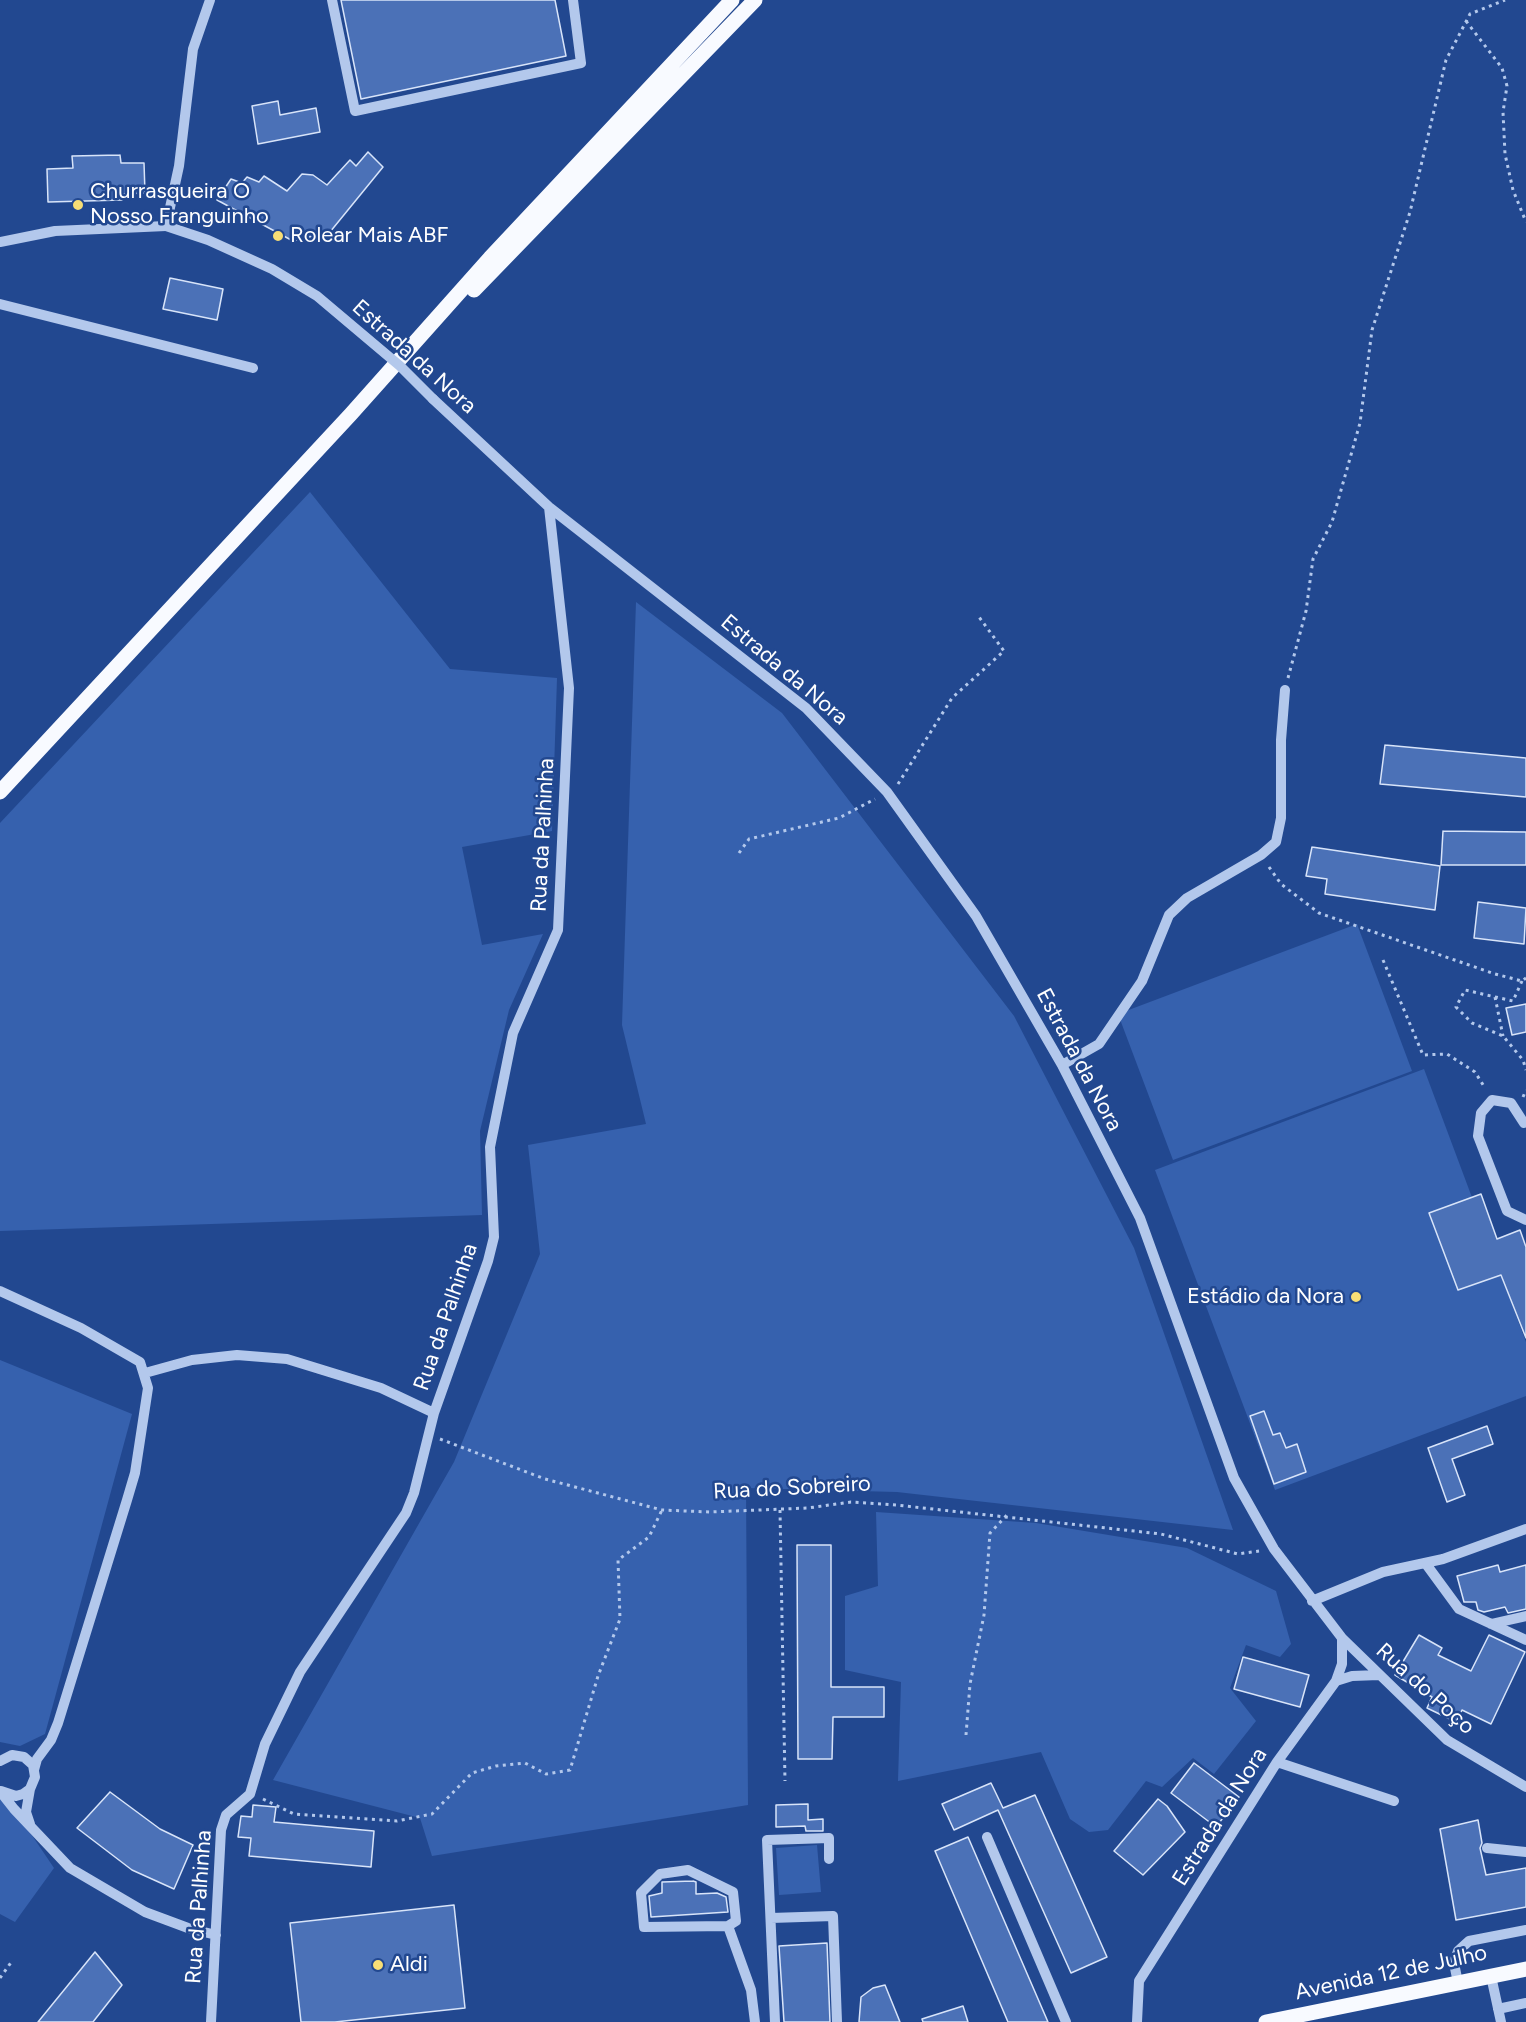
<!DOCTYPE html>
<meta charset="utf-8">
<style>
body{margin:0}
canvas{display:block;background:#224890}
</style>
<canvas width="1526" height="2022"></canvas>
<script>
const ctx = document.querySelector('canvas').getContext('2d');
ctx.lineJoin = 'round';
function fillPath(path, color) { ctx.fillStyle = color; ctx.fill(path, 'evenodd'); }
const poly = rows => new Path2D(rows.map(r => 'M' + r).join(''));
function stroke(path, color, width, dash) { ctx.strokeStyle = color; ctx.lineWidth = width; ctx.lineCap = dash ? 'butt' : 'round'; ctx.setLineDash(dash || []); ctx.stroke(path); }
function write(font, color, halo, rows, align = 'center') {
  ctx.font = font + ' Figtree,sans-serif'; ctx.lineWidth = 5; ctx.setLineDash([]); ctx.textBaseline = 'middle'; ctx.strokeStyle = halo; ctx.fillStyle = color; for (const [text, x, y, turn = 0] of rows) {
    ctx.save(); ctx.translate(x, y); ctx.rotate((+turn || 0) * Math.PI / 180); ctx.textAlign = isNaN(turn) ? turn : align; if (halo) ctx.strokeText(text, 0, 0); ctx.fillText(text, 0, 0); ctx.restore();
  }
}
fillPath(poly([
 [310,492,450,669,557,678,552,831,462,847,482,945,543,934,509,1010,480,1131,482,1215,0,1231,0,823],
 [636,602,782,713,1014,1016,1134,1248,1233,1530,897,1492,746,1488,748,1805,432,1856,420,1818,273,1780,454,1462,540,1254,528,1145,646,1124,622,1025],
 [1357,924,1412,1071,1173,1160,1118,1014],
 [1424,1069,1526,1342,1526,1396,1275,1490,1155,1170],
 [0,1360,132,1414,45,1734,20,1746,0,1742],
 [876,1512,1036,1523,1187,1548,1276,1591,1291,1644,1280,1657,1246,1645,1230,1688,1256,1721,1214,1774,1193,1758,1162,1787,1146,1781,1108,1830,1089,1832,1070,1819,1041,1752,898,1781,901,1682,845,1670,845,1596,878,1586],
 [0,1788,54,1868,15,1922,0,1914],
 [817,1845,821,1892,779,1895,776,1848]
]), '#3661ae');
const building = poly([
 [341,0,555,0,566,56,361,99,341,0],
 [278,101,280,115,316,108,320,132,258,144,252,106,278,101],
 [368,152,383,167,330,232,293,241,217,200,231,179,242,183,247,177,259,182,264,176,287,191,302,174,313,175,327,185,350,160,356,166,368,152],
 [120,155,121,163,144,163,145,193,121,194,122,200,48,202,47,169,73,168,72,156,120,155],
 [170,278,223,289,217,320,163,309,170,278],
 [1385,745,1526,758,1526,797,1380,784,1385,745],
 [1443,831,1526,832,1526,865,1441,865,1443,831],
 [1312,847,1440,866,1435,910,1325,894,1327,879,1306,876,1312,847],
 [1478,902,1526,908,1524,944,1474,938,1478,902],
 [1526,1004,1526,1032,1512,1035,1506,1008,1526,1004],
 [1481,1194,1497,1239,1520,1230,1526,1247,1526,1338,1501,1275,1458,1290,1429,1213,1481,1194],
 [1264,1411,1273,1435,1280,1433,1286,1448,1297,1444,1306,1472,1274,1484,1250,1416,1264,1411],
 [1487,1426,1493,1444,1452,1459,1465,1495,1447,1502,1428,1448,1487,1426],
 [797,1545,831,1545,831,1687,884,1687,884,1717,833,1717,832,1759,798,1759,797,1545],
 [1498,1565,1500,1572,1526,1565,1526,1609,1508,1613,1505,1607,1484,1612,1478,1610,1476,1602,1464,1602,1457,1576,1498,1565],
 [1419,1635,1442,1648,1438,1655,1471,1671,1489,1635,1525,1652,1491,1724,1462,1710,1456,1722,1427,1708,1432,1697,1395,1675,1419,1635],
 [1243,1657,1309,1675,1300,1707,1234,1689,1243,1657],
 [1194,1763,1239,1797,1216,1827,1171,1793,1194,1763],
 [991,1783,1003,1808,1035,1795,1107,1957,1071,1973,998,1810,954,1830,942,1804,991,1783],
 [110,1792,160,1829,193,1845,174,1889,132,1870,77,1828,110,1792],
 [1158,1799,1167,1806,1185,1832,1143,1875,1114,1851,1158,1799],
 [808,1804,808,1820,823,1819,823,1831,806,1831,805,1826,776,1827,776,1805,808,1804],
 [253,1805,276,1807,274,1822,374,1831,371,1867,249,1856,251,1838,238,1837,241,1816,252,1817,253,1805],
 [1478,1820,1482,1843,1480,1848,1486,1875,1526,1868,1526,1907,1456,1920,1440,1829,1478,1820],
 [968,1837,1048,2022,1008,2022,935,1851,968,1837],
 [693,1881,696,1882,696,1894,717,1893,726,1897,728,1912,651,1917,649,1896,662,1893,662,1882,693,1881],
 [454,1905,465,2008,335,2022,301,2022,290,1923,454,1905],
 [827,1943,830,2022,784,2022,779,1946,827,1943],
 [95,1952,122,1985,93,2022,38,2022,95,1952],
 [885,1985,900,2022,859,2022,861,1997,873,1988,885,1985],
 [963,2006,968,2022,923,2022,922,2019,963,2006]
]);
fillPath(building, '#4b71b7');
stroke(building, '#d8e4f9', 1.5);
stroke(poly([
 [1466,21,1502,68,1507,86,1503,112,1505,154,1513,190,1526,222],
 [1288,678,1306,611,1313,559,1332,522,1360,423,1372,330,1410,212,1446,60,1470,14,1505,0],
 [898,784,952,698,1004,651,979,617],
 [739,853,749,839,839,818,875,799],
 [1269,867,1281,884,1319,913,1495,974,1522,981,1526,978],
 [1383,960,1423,1055,1447,1054,1475,1072,1485,1088],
 [1522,981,1513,1001,1465,990,1456,1007,1472,1023,1503,1036,1523,1060,1526,1070],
 [1495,997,1503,1036],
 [1523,1097,1526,1090],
 [440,1439,545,1479,662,1510,710,1512,808,1508,851,1502,896,1505,1161,1534,1238,1554,1259,1551],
 [780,1510,785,1781],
 [966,1735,970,1684,984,1615,990,1533,1007,1515],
 [263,1799,294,1814,397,1821,432,1814,472,1773,496,1766,525,1763,546,1774,570,1770,598,1676,620,1619,618,1560,649,1537,662,1510],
 [0,1978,12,1961]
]), '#b3c8ec', 3, [3, 4.5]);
stroke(poly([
 [332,0,355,111,581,63,573,0],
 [0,242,55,231,166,226,179,166,193,49,210,0],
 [0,304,253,368],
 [433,399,549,507,806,708,887,792,976,916,1062,1065,1140,1218,1234,1478,1274,1549,1342,1638,1447,1740,1526,1787],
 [1062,1065,1099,1044,1142,981,1169,915,1187,898,1261,855,1276,842,1281,818,1281,740,1285,690],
 [1524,1123,1511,1103,1492,1100,1481,1113,1478,1136,1507,1211,1526,1220],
 [0,1291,81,1328,140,1362,148,1388,135,1473,127,1500,58,1723,51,1740,37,1759,34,1770],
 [145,1373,192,1360,237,1355,287,1359,381,1388,434,1413],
 [1426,1564,1459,1609,1526,1640],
 [1312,1601,1383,1572,1443,1559,1526,1529],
 [1491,1624,1526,1616],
 [1336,1681,1352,1676,1379,1675],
 [0,1761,12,1755,24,1757,33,1765,35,1777,30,1789,23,1794,16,1796,1,1791],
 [1277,1762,1394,1801],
 [0,1791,14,1809,70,1868,145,1912,188,1928,216,1935],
 [30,1824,26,1812,30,1789],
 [987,1837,1066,2022],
 [1487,1848,1526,1852],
 [688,1870,733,1892,736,1921,728,1926,644,1927,641,1893,660,1874,688,1870],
 [771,1918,833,1916,837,2022],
 [728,1926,751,1990,755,2022],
 [1491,1976,1501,2022],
 [1458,1983,1454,1963,1458,1951,1469,1941,1526,1930],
 [1498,2009,1526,2003],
 [211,2022,221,1830,226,1815,250,1794,265,1744,300,1672,406,1513,414,1493,434,1413,488,1261,494,1237,490,1147,513,1033,558,930,569,688,549,507],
 [775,2022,767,1840,829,1838,829,1859],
 [1137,2022,1139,1981,1277,1762,1336,1681,1342,1664,1342,1638]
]), '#b3c8ec', 10);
stroke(poly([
 [474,290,755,0],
 [0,792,351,414,490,258,732,0],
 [1266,2022,1526,1969]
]), '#f8faff', 15);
stroke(poly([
 [166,226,208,240,272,269,317,296,400,366,433,399]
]), '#b3c8ec', 10);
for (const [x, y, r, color] of [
 [78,205,6,"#f8de75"],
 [278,236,6,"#f8de75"],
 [1356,1297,6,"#f8de75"],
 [378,1965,6,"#f8de75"]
]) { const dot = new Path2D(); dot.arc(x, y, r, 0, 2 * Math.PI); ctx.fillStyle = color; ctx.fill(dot); stroke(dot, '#224890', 2); }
write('22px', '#fff', '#224890', [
 ["Churrasqueira O",90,192],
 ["Nosso Franguinho",90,217],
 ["Rolear Mais ABF",290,236],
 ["Estádio da Nora",1344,1297,"right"],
 ["Aldi",390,1965]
], 'left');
write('22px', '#fff', '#224890', [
 ["Estrada da Nora",414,357,42],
 ["Estrada da Nora",784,670,40],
 ["Rua da Palhinha",543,835,-87],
 ["Estrada da Nora",1079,1060,62],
 ["Rua da Palhinha",446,1317,-71],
 ["Rua do Sobreiro",792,1488,-3],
 ["Rua do Poço",1425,1689,42],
 ["Estrada da Nora",1220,1817,-58],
 ["Rua da Palhinha",199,1907,-86],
 ["Avenida 12 de Julho",1391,1973,-12]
]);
</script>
